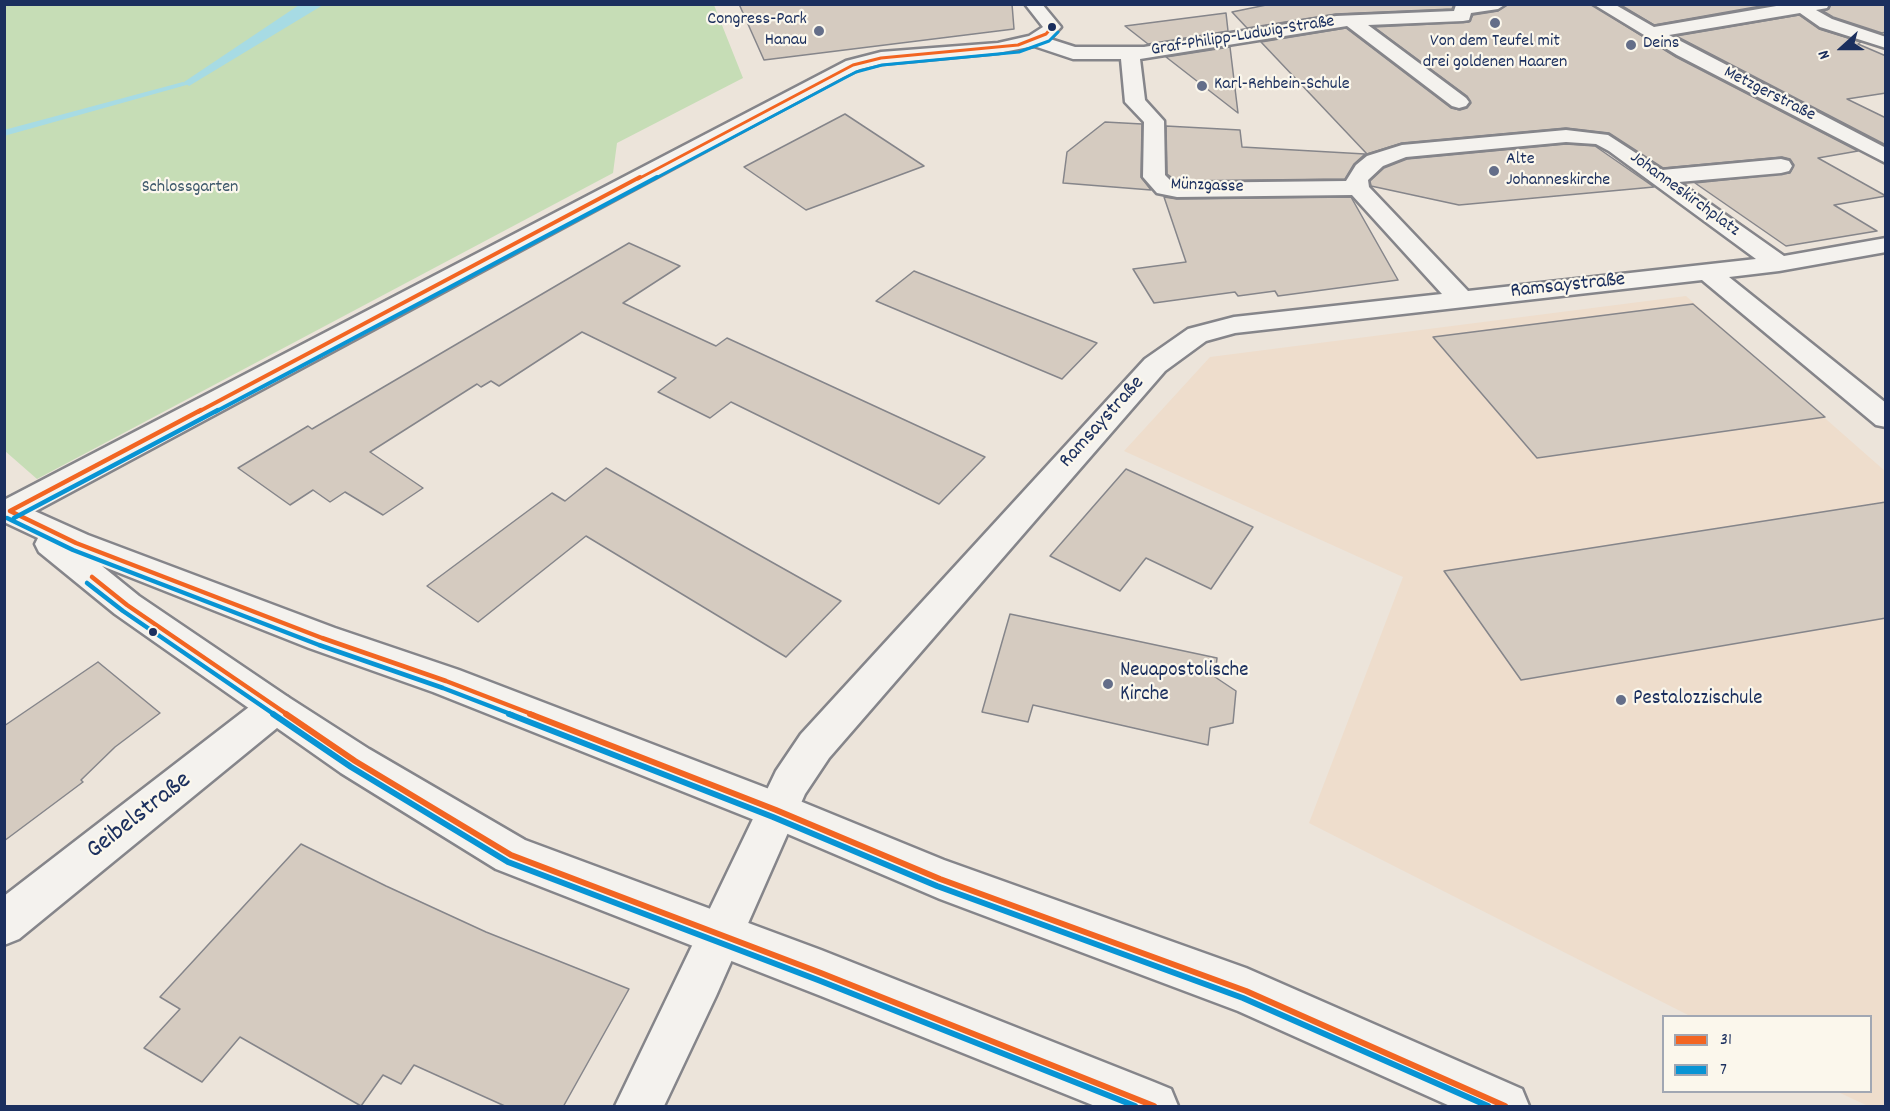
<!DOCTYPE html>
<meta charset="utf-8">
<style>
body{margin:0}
#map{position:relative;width:1890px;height:1111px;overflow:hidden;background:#ece4da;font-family:Dekko,sans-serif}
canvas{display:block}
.frame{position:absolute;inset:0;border:6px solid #1b2f5e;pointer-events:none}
.legend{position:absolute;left:1662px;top:1015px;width:210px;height:78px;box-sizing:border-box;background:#fbf7ec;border:2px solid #a1a7b3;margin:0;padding:8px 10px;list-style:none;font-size:18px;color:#1b2f5e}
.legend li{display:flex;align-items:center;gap:12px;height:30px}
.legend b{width:30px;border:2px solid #a1a7b3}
.north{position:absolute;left:1812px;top:18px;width:60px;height:60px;-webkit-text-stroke:4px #fbf7ec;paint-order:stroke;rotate:249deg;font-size:16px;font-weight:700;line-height:24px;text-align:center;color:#1b2f5e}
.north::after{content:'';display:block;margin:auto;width:21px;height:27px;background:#1b2f5e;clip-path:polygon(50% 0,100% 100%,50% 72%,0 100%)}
</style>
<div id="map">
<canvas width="1890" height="1111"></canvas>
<div class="frame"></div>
<ul class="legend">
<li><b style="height:8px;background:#f26522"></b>31</li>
<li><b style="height:8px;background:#0894d4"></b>7</li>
</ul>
<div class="north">N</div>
</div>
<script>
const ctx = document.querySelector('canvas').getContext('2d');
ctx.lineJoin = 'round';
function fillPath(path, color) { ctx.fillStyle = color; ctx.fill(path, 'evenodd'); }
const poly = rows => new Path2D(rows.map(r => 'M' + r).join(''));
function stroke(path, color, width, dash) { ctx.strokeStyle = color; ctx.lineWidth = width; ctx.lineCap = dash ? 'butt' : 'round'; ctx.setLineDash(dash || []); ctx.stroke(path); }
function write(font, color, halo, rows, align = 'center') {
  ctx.font = font + ' Dekko,sans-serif'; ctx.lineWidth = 4.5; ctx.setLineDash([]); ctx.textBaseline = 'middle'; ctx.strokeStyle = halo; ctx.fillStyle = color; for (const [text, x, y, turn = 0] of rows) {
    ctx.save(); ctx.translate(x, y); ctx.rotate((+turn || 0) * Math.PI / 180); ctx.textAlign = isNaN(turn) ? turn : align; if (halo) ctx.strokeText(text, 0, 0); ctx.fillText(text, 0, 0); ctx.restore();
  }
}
fillPath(poly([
 [1686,296,1885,471,1885,1106,1868,1106,1838,1092,1870,1092,1870,1016,1690,1016,1309,823,1403,577,1124,451,1210,357]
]), '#edc');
fillPath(poly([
 [5,5,714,5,743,78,617,143,613,173,37,479,5,451]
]), '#c6ddb6');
fillPath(poly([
 [299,5,323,5,189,86,184,82]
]), '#a7dbe4');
fillPath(poly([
 [183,82,190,84,4,136,4,130,183,82]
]), '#a7dbe4');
const building = poly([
 [739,4,1012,4,1014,29,764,60,739,4],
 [1271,4,1454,4,1452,9,1336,14,1247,28,1232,12,1271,4],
 [1508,4,1591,4,1676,57,1858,151,1818,158,1886,196,1834,205,1877,231,1786,246,1695,183,1790,173,1794,165,1790,159,1782,157,1663,168,1609,133,1566,128,1402,143,1367,154,1261,42,1346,28,1451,108,1460,110,1467,108,1471,103,1467,96,1374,27,1469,22,1473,15,1498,11,1508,4],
 [1619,4,1772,4,1654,25,1619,4],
 [1831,4,1886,4,1886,32,1882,33,1833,17,1823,11,1829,9,1831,4],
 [1226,13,1228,31,1148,44,1125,26,1226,13],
 [1799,15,1819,29,1861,42,1858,44,1886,56,1886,93,1847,99,1886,118,1886,145,1676,36,1799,15],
 [1230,47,1238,113,1166,57,1230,47],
 [845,114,924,166,806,210,744,167,845,114],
 [1105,122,1142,124,1141,177,1151,190,1063,183,1067,152,1105,122],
 [1166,126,1240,130,1242,147,1365,154,1354,164,1345,179,1177,181,1167,174,1166,126],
 [1566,144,1595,146,1654,187,1459,205,1371,186,1370,181,1384,168,1407,159,1566,144],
 [1164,197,1177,199,1351,197,1398,280,1278,296,1275,291,1238,296,1235,292,1154,303,1133,269,1186,262,1164,197],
 [629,243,680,266,623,303,716,346,727,338,985,457,939,504,731,402,710,418,658,392,676,378,582,332,499,386,491,381,481,387,477,384,370,452,423,488,383,515,345,492,330,502,313,490,290,505,238,468,308,426,312,429,629,243],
 [914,271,1002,306,1097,343,1062,379,876,301,914,271],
 [1693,304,1825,417,1537,458,1433,337,1693,304],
 [606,468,752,551,841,601,786,657,586,536,478,622,427,586,552,493,565,501,606,468],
 [1126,469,1253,527,1211,589,1146,558,1120,591,1050,556,1126,469],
 [1886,502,1886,618,1521,680,1444,571,1886,502],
 [1010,614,1217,658,1215,677,1236,691,1233,723,1210,728,1208,745,1033,705,1028,722,982,712,1010,614],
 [98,662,160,713,115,747,81,780,83,782,4,841,4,726,98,662],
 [301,844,386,886,486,932,629,989,563,1107,507,1107,414,1065,401,1084,383,1075,361,1106,240,1037,202,1082,144,1048,180,1009,160,997,301,844]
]);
fillPath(building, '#d5cbc0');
stroke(building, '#85858a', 1.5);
const street = poly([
 [1025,4,1042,4,1061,27,1050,39,1075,47,1144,47,1336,16,1454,11,1456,5,1459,4,1506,4,1498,9,1471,13,1469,20,1463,21,1368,25,1466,98,1469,102,1466,106,1459,108,1452,106,1347,26,1140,59,1145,100,1164,121,1165,175,1172,182,1177,183,1346,181,1356,165,1367,156,1402,145,1566,130,1608,135,1662,170,1781,159,1789,161,1792,166,1789,171,1781,173,1679,182,1784,256,1886,238,1886,252,1779,271,1729,277,1886,403,1886,427,1876,425,1702,280,1235,333,1206,341,1165,371,829,758,805,794,716,996,664,1106,615,1106,776,771,801,734,1145,359,1188,329,1234,317,1442,294,1352,195,1177,197,1157,193,1143,177,1144,122,1125,102,1121,59,1073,59,1034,46,998,53,881,64,860,69,843,77,21,519,10,522,4,521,4,500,846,61,881,52,998,43,1029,36,1043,27,1025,4],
 [1566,142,1596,144,1609,151,1756,259,1468,291,1369,187,1368,180,1383,166,1406,157,1566,142],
 [1593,4,1614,4,1654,27,1788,4,1829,4,1827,8,1816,10,1832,19,1886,37,1886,48,1820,27,1800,13,1669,35,1886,148,1886,163,1677,55,1593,4],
 [275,692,288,697,294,708,288,719,19,939,4,945,4,896,262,697,275,692]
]);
const secondary = poly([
 [10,500,88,535,335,628,459,670,790,797,944,860,1246,968,1522,1089,1529,1106,1450,1106,1238,1011,940,899,762,823,433,692,309,648,102,566,139,596,288,697,369,749,525,840,821,950,1154,1082,1171,1089,1178,1106,1095,1106,821,996,496,869,341,773,115,614,39,552,35,544,38,538,4,522,4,501,10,500]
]);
stroke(street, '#85858a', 5);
stroke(secondary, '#85858a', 5);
fillPath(street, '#f4f2ee');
fillPath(secondary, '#f4f2ee');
stroke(poly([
 [638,179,853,65,881,58,1018,45,1046,34,1052,27]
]), '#f26522', 3);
stroke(poly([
 [198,412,640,177]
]), '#f26522', 4);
stroke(poly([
 [10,511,76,543,322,638,446,681,534,715],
 [10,511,201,410],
 [92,577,127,605,288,715]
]), '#f26522', 4.5);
stroke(poly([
 [286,714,355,761,511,855,821,973,1154,1106],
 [530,714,776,810,940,879,1246,991,1505,1106]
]), '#f26522', 6);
stroke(poly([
 [654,179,856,72,882,65,1019,52,1049,41,1058,32]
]), '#0894d4', 3);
stroke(poly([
 [215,412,657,177]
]), '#0894d4', 4);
stroke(poly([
 [7,518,73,550,319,645,443,688,513,715],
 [14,518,218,410],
 [87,583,123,611,275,715]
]), '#0894d4', 4.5);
stroke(poly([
 [273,714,351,767,508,862,818,980,1135,1106],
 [509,714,773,817,937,886,1243,998,1488,1106]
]), '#0894d4', 6);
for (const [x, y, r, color] of [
 [1495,23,6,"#646e89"],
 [1052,27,5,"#1b2f5e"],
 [819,31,6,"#646e89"],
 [1631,45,6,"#646e89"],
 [1202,86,6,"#646e89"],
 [1494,171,6,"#646e89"],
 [153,632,5,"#1b2f5e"],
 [1108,684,6,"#646e89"],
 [1621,700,6,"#646e89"]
]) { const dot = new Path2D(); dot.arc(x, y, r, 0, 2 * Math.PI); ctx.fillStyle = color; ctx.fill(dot); stroke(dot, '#fbf7ec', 2); }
write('18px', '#1b2f5e', '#fbf7ec', [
 ["Congress-Park",807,21,"right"],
 ["Hanau",807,42,"right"],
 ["Von dem Teufel mit",1495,43,"center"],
 ["drei goldenen Haaren",1495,64,"center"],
 ["Deins",1643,45],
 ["Karl-Rehbein-Schule",1214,86],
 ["Alte",1506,161],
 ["Johanneskirche",1506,182]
], 'left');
write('18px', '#1b2f5e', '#fbf7ec', [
 ["Graf-Philipp-Ludwig-Straße",1243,37,-9],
 ["Metzgerstraße",1769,95,27],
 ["Münzgasse",1207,187,2],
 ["Johanneskirchplatz",1684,195,36]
]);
write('18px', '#3e596c', '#fbf7ec', [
 ["Schlossgarten",190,189]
]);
write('21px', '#1b2f5e', '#fbf7ec', [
 ["Ramsaystraße",1568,287,-6],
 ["Ramsaystraße",1103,423,-48]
]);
write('21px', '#1b2f5e', '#fbf7ec', [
 ["Neuapostolische",1120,672],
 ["Kirche",1120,696],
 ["Pestalozzischule",1633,700]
], 'left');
write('26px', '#1b2f5e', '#fbf7ec', [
 ["Geibelstraße",140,817,-38]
]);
</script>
